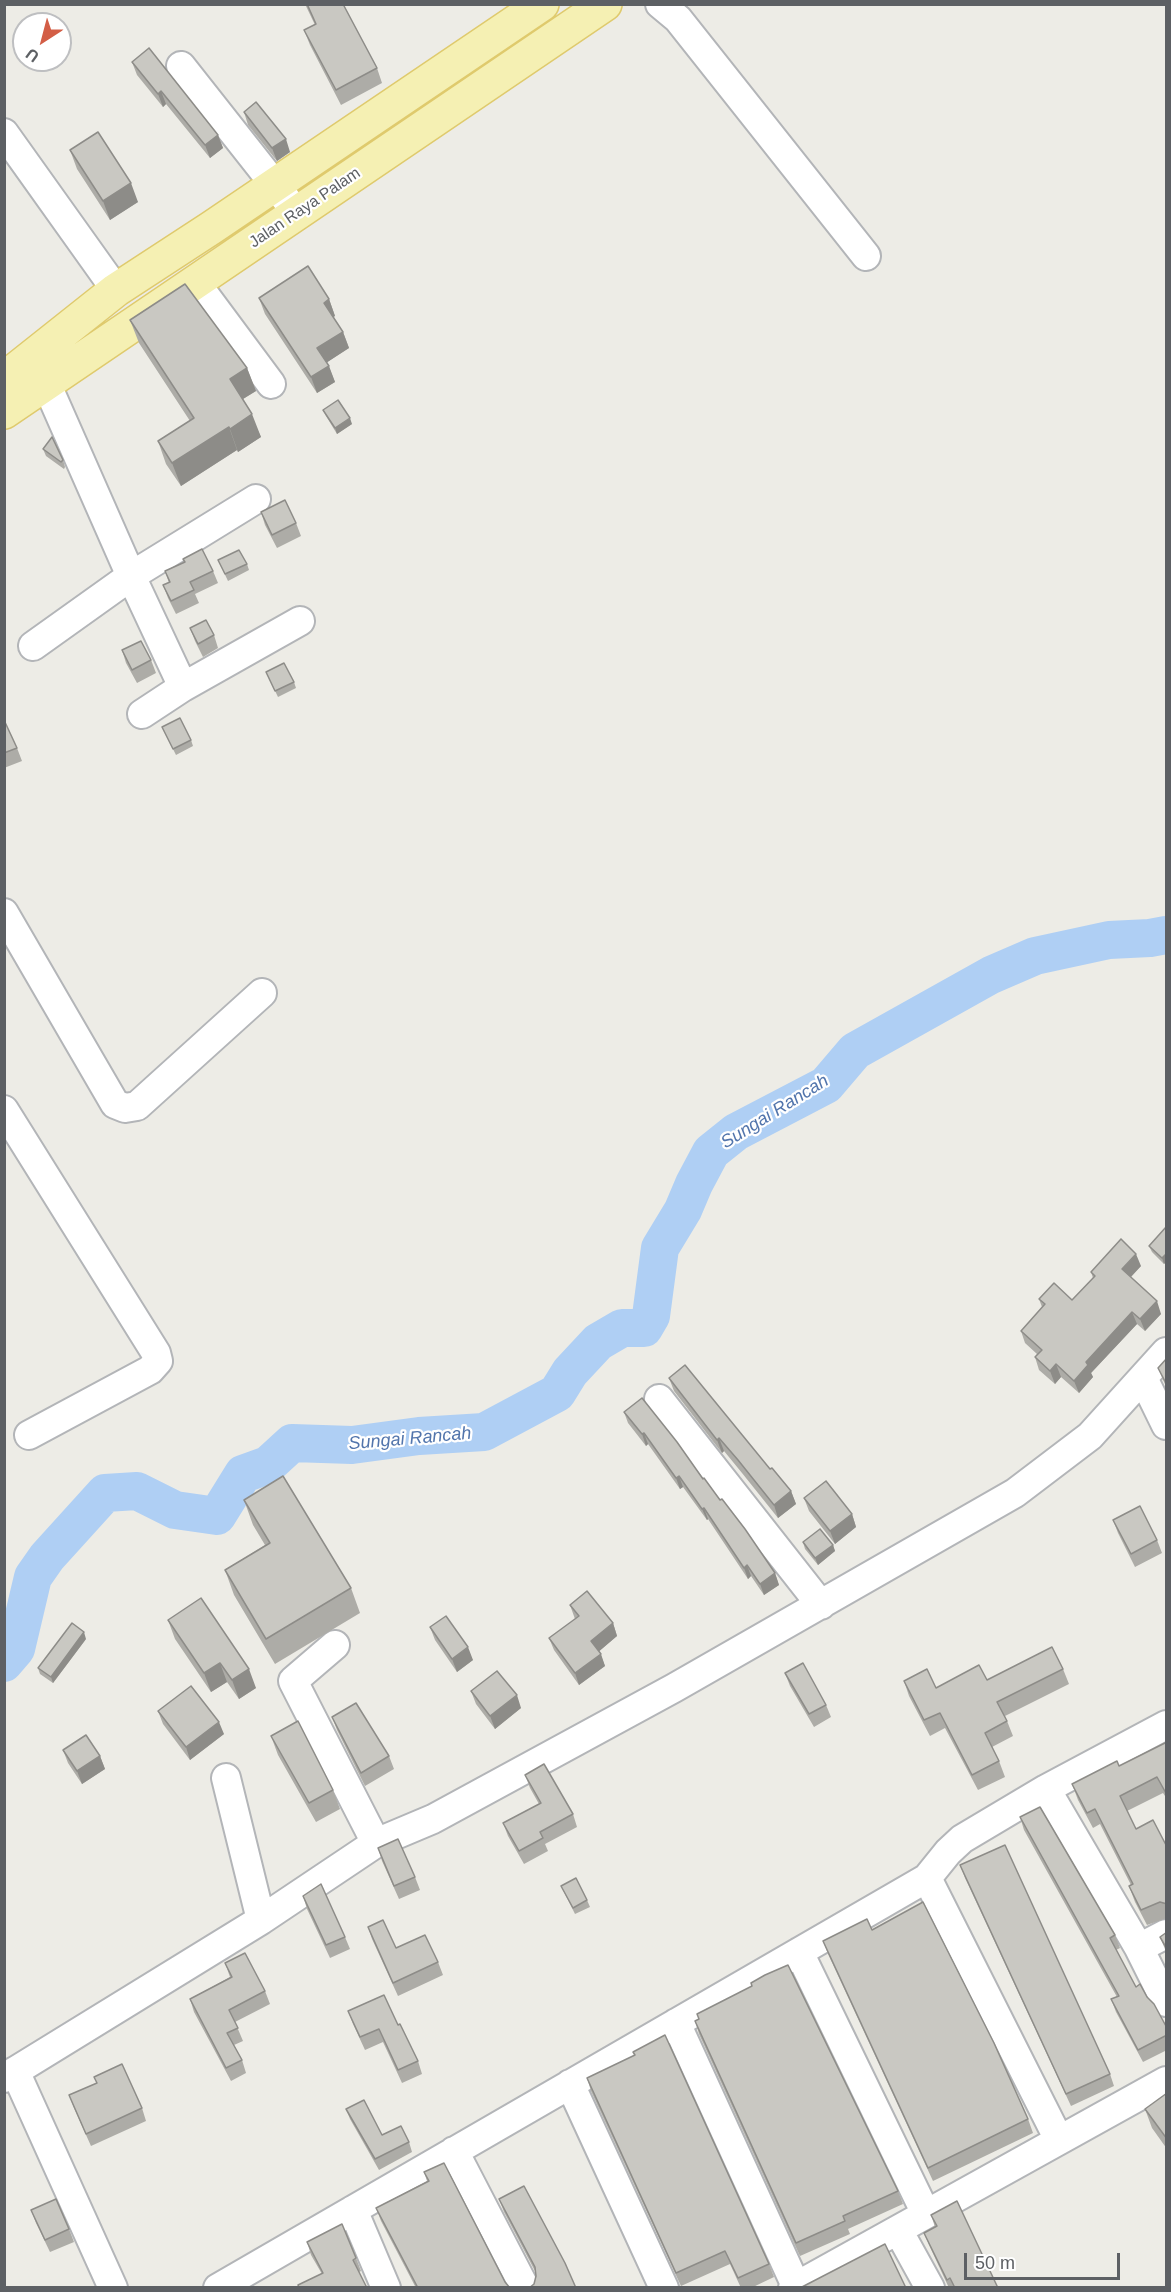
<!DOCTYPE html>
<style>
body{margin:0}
#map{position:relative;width:1171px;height:2292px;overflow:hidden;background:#edece6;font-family:Helvetica,sans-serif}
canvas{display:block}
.frame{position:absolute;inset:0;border:6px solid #5d6064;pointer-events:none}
.north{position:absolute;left:12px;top:12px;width:60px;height:60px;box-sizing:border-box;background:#fff;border:2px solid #bebfc1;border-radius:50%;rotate:216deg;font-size:16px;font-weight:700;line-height:24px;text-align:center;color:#5d6064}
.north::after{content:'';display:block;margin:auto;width:21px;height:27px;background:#d35e46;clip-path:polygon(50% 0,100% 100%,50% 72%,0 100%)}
.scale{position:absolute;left:964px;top:2253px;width:156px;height:27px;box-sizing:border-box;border:3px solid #5d6064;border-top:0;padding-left:8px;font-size:18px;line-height:21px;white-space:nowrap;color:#5d6064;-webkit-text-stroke:4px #fff;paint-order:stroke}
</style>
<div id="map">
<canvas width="1171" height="2292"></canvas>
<div class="frame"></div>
<div class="north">U</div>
<div class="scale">50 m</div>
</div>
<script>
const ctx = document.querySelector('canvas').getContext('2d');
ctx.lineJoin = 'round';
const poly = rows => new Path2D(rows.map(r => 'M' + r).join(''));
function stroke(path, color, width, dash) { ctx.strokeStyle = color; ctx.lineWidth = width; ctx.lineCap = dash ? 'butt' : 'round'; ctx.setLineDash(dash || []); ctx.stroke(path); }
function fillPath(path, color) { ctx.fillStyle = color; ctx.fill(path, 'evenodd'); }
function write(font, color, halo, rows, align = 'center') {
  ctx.font = font + ' Helvetica,sans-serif'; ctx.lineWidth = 4.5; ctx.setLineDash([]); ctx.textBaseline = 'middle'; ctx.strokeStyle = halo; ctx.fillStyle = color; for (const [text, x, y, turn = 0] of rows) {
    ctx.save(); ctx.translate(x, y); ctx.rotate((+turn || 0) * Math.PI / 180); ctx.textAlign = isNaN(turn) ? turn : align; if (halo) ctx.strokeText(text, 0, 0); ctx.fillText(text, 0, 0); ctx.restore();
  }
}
stroke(poly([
 [4,1663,16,1649,33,1577,47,1557,105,1493,137,1491,175,1510,217,1516,243,1474,268,1465,292,1443,352,1445,419,1436,484,1432,557,1393,570,1372,598,1342,622,1328,644,1328,651,1316,660,1248,683,1210,694,1184,711,1152,736,1132,826,1085,855,1051,991,975,1035,956,1109,940,1150,938,1166,935]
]), '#afcff4', 38);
const minor = poly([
 [660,4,678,19,866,256],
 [181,66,297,213],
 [4,133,116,290],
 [196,283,271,384],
 [46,383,131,576,183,687],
 [33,646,131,576,256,499],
 [142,714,183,687,300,621],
 [4,913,115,1104,125,1108,137,1106,262,993],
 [4,1110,156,1353,158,1361,150,1370,29,1435],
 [1143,1378,1166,1425],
 [659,1399,821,1605],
 [335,1645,293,1681,376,1843],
 [226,1778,261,1920],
 [1046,1789,1139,1948,1166,2002],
 [927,1878,1059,2140],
 [1139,1948,1166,1934],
 [799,1952,926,2214],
 [676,2023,796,2286],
 [15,2071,113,2288],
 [4,2078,261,1920,376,1843,433,1819,674,1688,1015,1493,1090,1436,1166,1352],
 [570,2084,664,2288],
 [454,2151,525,2288],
 [353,2210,386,2288],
 [898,2230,930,2288],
 [218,2288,927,1878,948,1852,962,1839,1046,1789,1166,1725],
 [793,2288,1166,2081]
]);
const major = poly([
 [4,379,116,290,211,228,542,4],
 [4,412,605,4]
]);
stroke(minor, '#b3b5b8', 32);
stroke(major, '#dfca6d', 36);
stroke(minor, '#fff', 28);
stroke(major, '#f5f0b3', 33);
fillPath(poly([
 [305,4,343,4,377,68,382,83,341,105,310,45,304,30,315,25],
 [132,62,218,135,223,148,210,158,166,104,163,107,137,75],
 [244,112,290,152,277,161,248,125],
 [70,150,138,202,110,220,77,169],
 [259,298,329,299,335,316,333,317,343,332,349,348,327,362,335,382,317,393,265,314],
 [130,320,247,368,256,391,243,399,261,437,238,452,237,450,181,486,166,464,158,441,190,421,139,343],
 [323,410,352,424,337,434,326,416],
 [43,449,63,460,65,467,64,469,46,456],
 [261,512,296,523,301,536,277,548,265,525],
 [218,560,247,564,249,570,228,581],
 [165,571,213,571,218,583,195,594,199,603,176,614,168,598,163,585,169,583],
 [190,628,214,635,218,648,203,657,195,641],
 [122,650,151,660,156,673,137,683,126,663],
 [266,672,294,682,296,688,278,697],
 [4,720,17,748,22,761,4,768],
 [162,727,191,740,193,746,176,755],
 [1166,1227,1164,1264,1152,1252,1149,1246],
 [1141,1266,1131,1277,1161,1314,1145,1331,1137,1324,1091,1373,1093,1377,1079,1393,1061,1377,1055,1384,1039,1370,1035,1357,1037,1354,1025,1343,1021,1331,1042,1307,1039,1299,1072,1300,1093,1278,1091,1272],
 [1167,1358,1167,1389,1158,1368],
 [669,1378,770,1469,791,1491,796,1504,778,1518,742,1473,724,1451,722,1453,674,1391],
 [624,1412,703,1479,720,1500,775,1573,779,1585,764,1595,751,1576,748,1579,708,1519,707,1520,683,1487,680,1489,648,1444,646,1446,628,1423],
 [804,1498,852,1514,856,1527,835,1544,809,1511],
 [244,1500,351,1588,360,1613,275,1664,234,1595,225,1570,265,1545,253,1525],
 [1113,1520,1157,1540,1162,1553,1135,1567,1118,1533],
 [803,1542,833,1545,835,1551,818,1565,805,1549],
 [570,1605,613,1623,617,1636,599,1651,605,1666,579,1685,554,1650,549,1638,575,1619],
 [168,1620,256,1688,239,1699,227,1682,211,1692,175,1639],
 [430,1627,473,1660,457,1672,435,1640],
 [86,1639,53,1683,40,1674,38,1668],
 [1063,1669,1069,1684,1005,1716,1013,1736,992,1747,999,1761,1005,1777,978,1790,945,1728,930,1736,909,1696,904,1681,936,1688],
 [785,1673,826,1705,831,1717,814,1727,790,1686],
 [471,1691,521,1708,495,1729,476,1704],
 [158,1711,224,1734,190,1760,163,1724],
 [332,1717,389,1756,394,1769,365,1786,337,1730],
 [271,1736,333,1790,340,1809,316,1822,278,1755],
 [1167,1742,1167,1799,1163,1793,1127,1811,1136,1829,1166,1845,1167,1844,1167,1918,1147,1925,1135,1902,1129,1886,1131,1885,1100,1824,1093,1828,1078,1800,1072,1784,1119,1766],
 [63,1750,100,1756,105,1769,82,1784,68,1763],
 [525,1775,573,1814,577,1827,545,1844,548,1851,524,1864,508,1836,503,1823,539,1804,530,1788],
 [1020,1817,1115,1935,1120,1948,1116,1950,1136,1987,1147,1997,1167,2028,1167,2050,1143,2062,1116,2012,1111,1999,1117,1997,1024,1830],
 [378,1848,415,1877,420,1890,399,1899,382,1861],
 [960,1865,1110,2074,1114,2086,1071,2106,965,1878],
 [561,1886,587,1900,590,1907,575,1914],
 [303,1896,345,1937,350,1949,330,1958,307,1909],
 [368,1927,396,1948,438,1962,443,1975,398,1996,372,1939],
 [872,1930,1028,2119,1033,2133,933,2181,828,1954,823,1941],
 [1167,1932,1167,1954,1160,1937],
 [225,1963,265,1991,270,2004,235,2022,243,2041,234,2045,242,2060,246,2073,231,2081,194,2012,190,1999,230,1977],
 [348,2011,398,2025,418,2061,422,2074,402,2083,383,2042,365,2050,353,2024],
 [695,2021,898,2191,903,2204,848,2229,850,2234,800,2256,699,2034],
 [94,2077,142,2108,146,2121,91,2146,74,2108,69,2095,97,2083],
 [587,2078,769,2264,774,2277,751,2288,741,2288,730,2264,681,2286,591,2091],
 [1167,2093,1167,2149,1152,2128,1145,2109],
 [346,2109,382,2135,409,2142,412,2152,379,2170,350,2119],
 [424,2172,505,2282,510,2288,416,2288,381,2221,376,2208,427,2181],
 [499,2199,576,2288,534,2284,536,2276,536,2273,504,2212],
 [31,2210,69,2229,74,2242,50,2252,36,2223],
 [931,2215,998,2288,949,2288,929,2245,924,2233,935,2227],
 [307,2242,356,2258,361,2271,359,2272,322,2274,311,2255]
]), '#adaca7');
fillPath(poly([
 [161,91,166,104,163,107,158,94],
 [218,135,223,148,210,158,205,145],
 [286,139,290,152,277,161,272,148],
 [131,183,138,202,110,220,103,201],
 [329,299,335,316,330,319,324,303],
 [343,332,349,348,323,365,317,348],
 [329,366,335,382,317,393,311,377],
 [247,368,256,391,238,402,230,379],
 [252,414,261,437,238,452,230,429],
 [350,418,352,424,337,434,335,428],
 [229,427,237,450,181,486,172,463],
 [1167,1253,1167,1262,1164,1264,1162,1258],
 [1136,1254,1141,1266,1126,1282,1122,1269],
 [1157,1301,1161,1314,1145,1331,1140,1319],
 [1132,1312,1137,1324,1091,1373,1093,1377,1079,1393,1074,1381,1086,1362],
 [1056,1364,1061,1377,1055,1384,1050,1371],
 [644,1433,648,1444,646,1446,642,1434],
 [719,1438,724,1451,722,1453,717,1440],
 [679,1476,683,1487,680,1489,676,1478],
 [791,1491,796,1504,778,1518,774,1505],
 [704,1508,708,1519,707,1520,702,1509],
 [852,1514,856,1527,835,1544,830,1531],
 [833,1545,835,1551,818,1565,815,1558],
 [747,1565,751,1576,748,1579,744,1568],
 [775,1573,779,1585,764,1595,760,1584],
 [613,1623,617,1636,596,1654,591,1641],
 [84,1632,86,1639,53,1683,51,1677],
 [468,1647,473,1660,457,1672,452,1659],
 [601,1654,605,1666,579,1685,575,1673],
 [220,1663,227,1682,211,1692,204,1673],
 [249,1669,256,1688,239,1699,232,1680],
 [517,1695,521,1708,495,1729,490,1716],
 [219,1722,224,1734,190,1760,186,1747],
 [100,1756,105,1769,82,1784,77,1771]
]), '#8d8c88');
const building = poly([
 [307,4,343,4,377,68,336,90,304,30,316,24,307,4],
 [149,48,218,135,205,145,161,91,158,94,132,62,149,48],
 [256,102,286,139,272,148,244,112,256,102],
 [98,132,131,183,103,201,70,150,98,132],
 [308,266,329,299,324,303,343,332,317,348,329,366,311,377,259,298,308,266],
 [185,284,247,368,230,379,252,414,230,429,229,427,172,463,158,441,194,418,130,320,185,284],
 [338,400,350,418,335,428,323,410,338,400],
 [52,437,63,460,61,462,43,449,52,437],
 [285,500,296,523,272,535,261,512,285,500],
 [202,549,213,571,190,582,194,590,171,601,163,585,170,582,165,571,185,562,183,559,202,549],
 [239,550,247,564,225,574,218,560,239,550],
 [206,620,214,635,198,644,190,628,206,620],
 [141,641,151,660,132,670,122,650,141,641],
 [284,663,294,682,275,691,266,672,284,663],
 [180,718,191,740,173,749,162,727,180,718],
 [4,720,17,748,4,753,4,720],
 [1166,1227,1167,1253,1162,1258,1149,1246,1166,1227],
 [1121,1239,1136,1254,1122,1269,1157,1301,1140,1319,1132,1312,1086,1362,1088,1365,1074,1381,1056,1364,1050,1371,1035,1357,1042,1350,1021,1331,1045,1304,1039,1299,1054,1283,1072,1300,1095,1276,1091,1272,1121,1239],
 [1167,1358,1167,1385,1158,1368,1167,1358],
 [685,1365,770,1469,772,1468,791,1491,774,1505,738,1460,719,1438,717,1440,669,1378,685,1365],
 [642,1398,677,1442,703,1479,704,1478,720,1500,722,1499,745,1529,775,1573,760,1584,747,1565,744,1568,704,1508,702,1509,679,1476,676,1478,644,1433,642,1434,624,1412,642,1398],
 [283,1476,351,1588,266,1639,225,1570,270,1543,244,1500,283,1476],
 [826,1481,852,1514,830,1531,804,1498,826,1481],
 [1140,1506,1157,1540,1131,1554,1113,1520,1140,1506],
 [820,1529,833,1545,815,1558,803,1542,820,1529],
 [587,1591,613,1623,591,1641,601,1654,575,1673,549,1638,579,1616,570,1605,587,1591],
 [201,1598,249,1669,232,1680,220,1663,204,1673,168,1620,201,1598],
 [446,1616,468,1647,452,1659,430,1627,446,1616],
 [72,1623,84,1632,51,1677,38,1668,72,1623],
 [1052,1647,1063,1669,997,1702,1007,1721,985,1733,999,1761,972,1775,940,1713,924,1720,904,1681,927,1669,936,1688,979,1665,987,1680,1052,1647],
 [803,1663,826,1705,809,1714,785,1673,803,1663],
 [497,1671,517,1695,490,1716,471,1691,497,1671],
 [191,1686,219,1722,186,1747,158,1711,191,1686],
 [356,1703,389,1756,361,1773,332,1717,356,1703],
 [298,1721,333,1790,309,1803,271,1736,298,1721],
 [86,1735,100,1756,77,1771,63,1750,86,1735],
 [1167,1742,1167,1795,1157,1777,1120,1796,1136,1829,1153,1820,1166,1845,1167,1844,1167,1904,1160,1902,1141,1910,1129,1886,1133,1884,1095,1809,1087,1813,1072,1784,1117,1761,1119,1766,1167,1742],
 [544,1764,573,1814,540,1832,543,1838,519,1851,503,1823,541,1803,525,1775,544,1764],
 [1040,1807,1115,1935,1110,1938,1136,1987,1140,1984,1147,1997,1154,2004,1167,2028,1167,2035,1138,2050,1111,1999,1119,1996,1020,1817,1040,1807],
 [398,1839,415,1877,394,1886,378,1848,398,1839],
 [1005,1845,1110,2074,1066,2094,960,1865,1005,1845],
 [576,1878,587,1900,573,1908,561,1886,576,1878],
 [321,1884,345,1937,326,1945,303,1896,321,1884],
 [923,1902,994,2043,1028,2119,928,2168,823,1941,867,1919,872,1930,923,1902],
 [383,1920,396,1948,425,1935,438,1962,393,1983,368,1927,383,1920],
 [1167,1932,1167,1949,1160,1937,1167,1932],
 [245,1953,265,1991,229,2010,238,2028,227,2033,242,2060,226,2068,190,1999,232,1977,225,1963,245,1953],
 [788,1965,898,2191,843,2216,845,2221,796,2243,695,2021,699,2019,697,2014,752,1986,751,1983,765,1975,788,1965],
 [384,1995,398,2025,400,2024,418,2061,398,2070,379,2029,360,2037,348,2011,384,1995],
 [665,2035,769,2264,738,2278,725,2251,676,2273,587,2078,635,2055,633,2052,665,2035],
 [122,2064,142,2108,86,2134,69,2095,97,2083,94,2077,122,2064],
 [1167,2093,1167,2139,1145,2109,1167,2093],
 [364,2100,382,2135,401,2126,409,2142,375,2159,346,2109,364,2100],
 [444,2163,505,2282,510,2288,418,2288,376,2208,429,2181,424,2172,444,2163],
 [524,2186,565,2263,576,2288,529,2288,534,2284,536,2276,535,2267,499,2199,524,2186],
 [56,2199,69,2229,45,2240,31,2210,56,2199],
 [957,2201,998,2288,955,2288,950,2278,947,2280,924,2233,937,2226,931,2215,957,2201],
 [342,2224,356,2258,353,2260,367,2288,299,2288,298,2285,323,2273,307,2242,342,2224],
 [885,2244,906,2288,800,2288,885,2244]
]);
fillPath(building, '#c9c8c2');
stroke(building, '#8d8c88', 1.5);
write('16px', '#5d6064', '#fff', [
 ["Jalan Raya Palam",305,208,-34]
]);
write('italic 18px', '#5275ac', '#fff', [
 ["Sungai Rancah",775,1112,-32],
 ["Sungai Rancah",410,1439,-5]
]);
</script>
